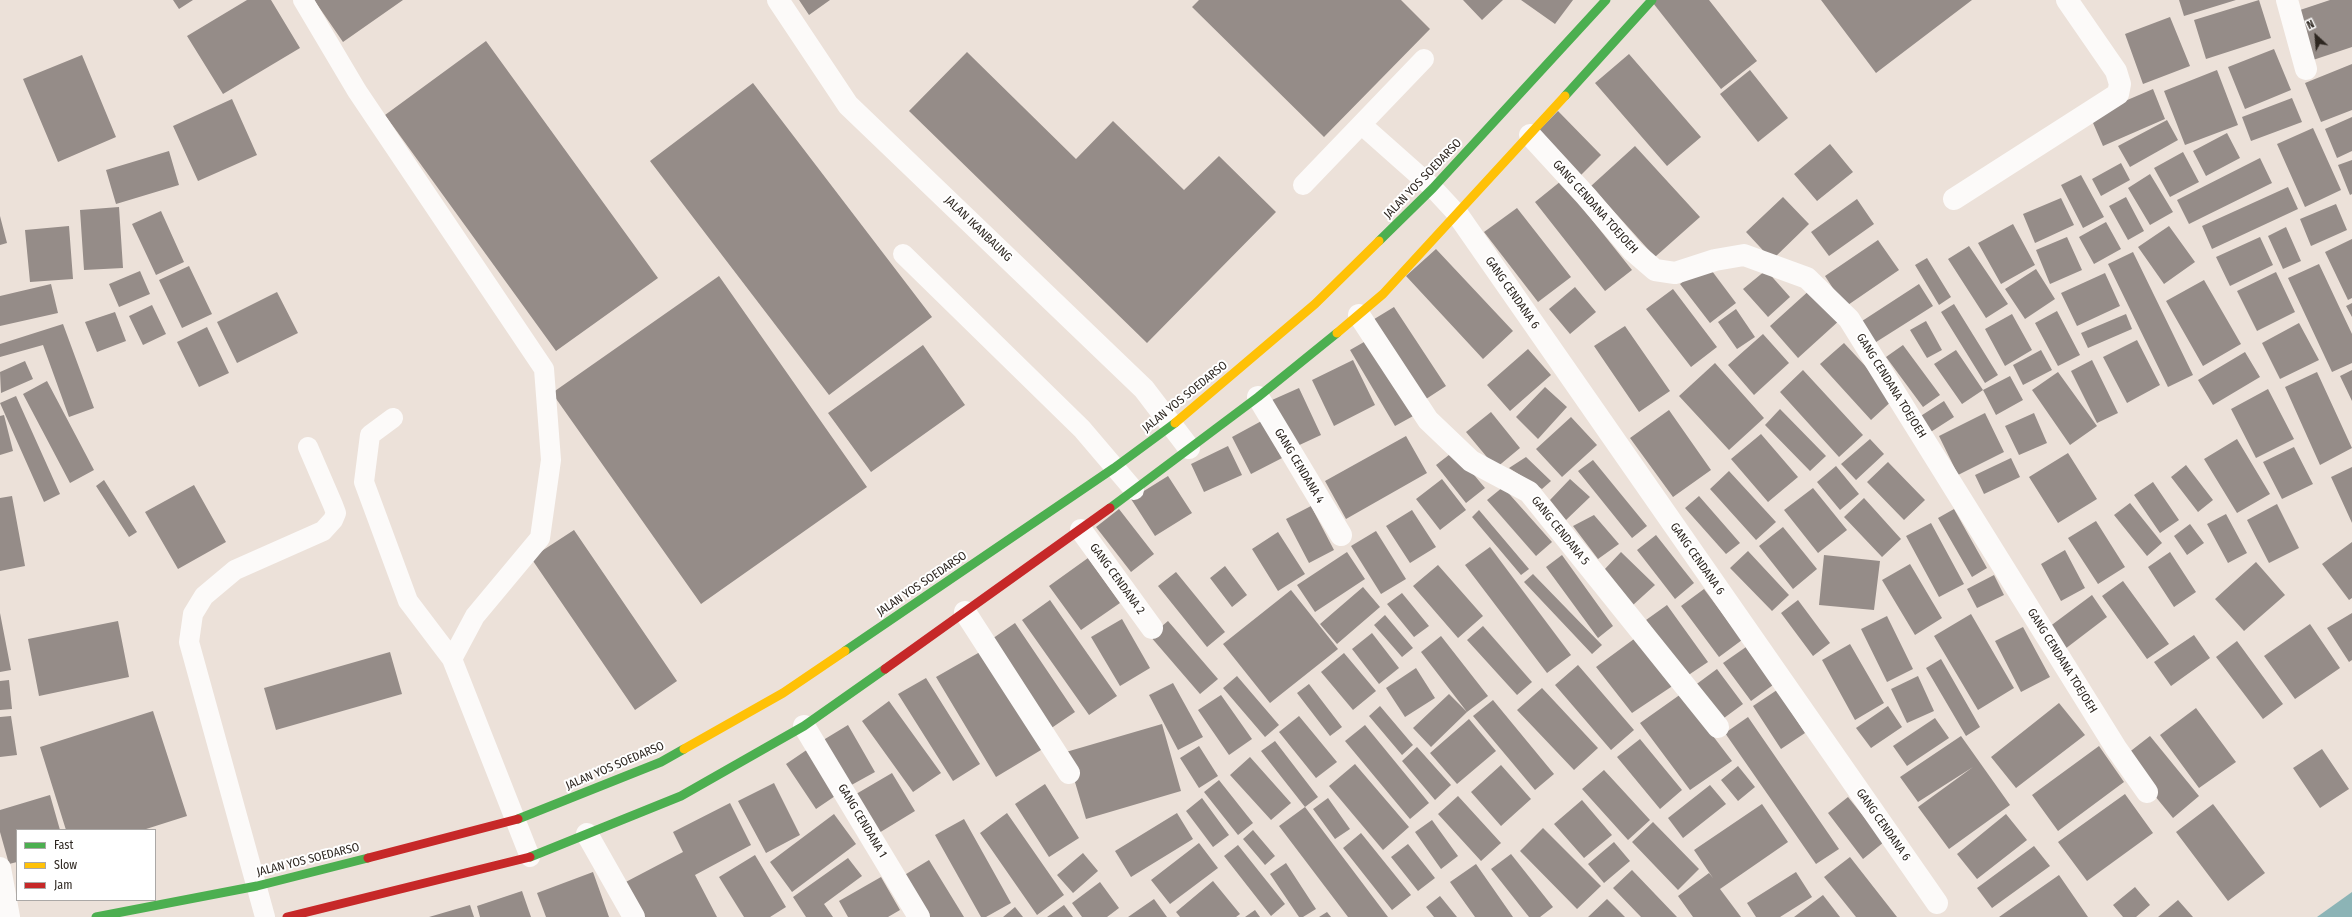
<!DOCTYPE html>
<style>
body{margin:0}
#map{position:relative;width:2352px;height:917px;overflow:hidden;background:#ece1d9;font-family:"Fira Sans Condensed",sans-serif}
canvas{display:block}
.legend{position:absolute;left:16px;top:829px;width:140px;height:72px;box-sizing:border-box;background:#fff;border:1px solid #aba8a6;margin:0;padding:5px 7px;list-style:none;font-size:12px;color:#2d2620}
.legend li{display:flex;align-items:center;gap:8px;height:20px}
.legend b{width:20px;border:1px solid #aba8a6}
.north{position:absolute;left:2296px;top:16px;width:40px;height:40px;-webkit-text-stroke:3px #fff;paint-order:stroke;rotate:334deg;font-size:11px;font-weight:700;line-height:16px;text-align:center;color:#2d2620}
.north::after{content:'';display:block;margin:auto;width:14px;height:18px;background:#2d2620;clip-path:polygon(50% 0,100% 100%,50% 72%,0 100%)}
</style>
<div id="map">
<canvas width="2352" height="917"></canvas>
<ul class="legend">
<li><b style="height:5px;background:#4caf50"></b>Fast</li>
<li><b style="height:5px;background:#ffc107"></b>Slow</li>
<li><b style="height:5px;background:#c62828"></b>Jam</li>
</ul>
<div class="north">N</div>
</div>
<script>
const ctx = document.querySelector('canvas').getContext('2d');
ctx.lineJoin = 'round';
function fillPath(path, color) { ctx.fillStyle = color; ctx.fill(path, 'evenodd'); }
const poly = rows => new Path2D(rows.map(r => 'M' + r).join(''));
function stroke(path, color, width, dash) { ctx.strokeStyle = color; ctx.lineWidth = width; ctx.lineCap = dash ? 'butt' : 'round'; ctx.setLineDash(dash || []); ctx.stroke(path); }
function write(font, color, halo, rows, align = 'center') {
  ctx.font = font + ' "Fira Sans Condensed",sans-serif'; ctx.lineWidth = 4; ctx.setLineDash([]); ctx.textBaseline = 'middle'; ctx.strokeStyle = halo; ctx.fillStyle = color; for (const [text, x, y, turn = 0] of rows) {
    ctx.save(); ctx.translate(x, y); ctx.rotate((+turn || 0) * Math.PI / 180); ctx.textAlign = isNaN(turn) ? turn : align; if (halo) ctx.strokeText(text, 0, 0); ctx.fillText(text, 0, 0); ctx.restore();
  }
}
fillPath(poly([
 [2352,892,2352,917,2317,917]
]), '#8cb4b6');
fillPath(poly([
 [173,0,193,0,179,9],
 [247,0,271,0,300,48,223,94,187,36],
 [314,0,403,0,343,42],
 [799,0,830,0,809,15],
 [1199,0,1401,0,1430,29,1324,137,1192,7],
 [1463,0,1503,0,1482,20],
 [1521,0,1573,0,1555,24],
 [1656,0,1709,0,1757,61,1721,89,1653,3],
 [1821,0,1972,0,1876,73],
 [2179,0,2236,0,2184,16],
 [2259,0,2271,38,2206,59,2194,20],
 [2330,0,2352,0,2352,47,2313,60,2297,11],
 [2170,17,2190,66,2143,84,2125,34],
 [486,41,658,278,556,351,385,115],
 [2274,49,2291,90,2245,109,2228,67],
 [967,52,1076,159,1113,121,1184,190,1219,156,1276,212,1147,343,909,111],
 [1629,54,1701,137,1667,166,1595,83],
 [82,55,116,137,58,162,23,79],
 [2352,64,2352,110,2321,122,2305,83],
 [1750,70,1788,118,1758,142,1720,94],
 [2217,70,2238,125,2185,145,2164,91],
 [753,83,932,317,829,395,650,161],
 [2153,89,2165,119,2103,146,2090,116],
 [2292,98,2302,122,2251,141,2242,117],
 [232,99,257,155,198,181,173,126],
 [1558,111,1601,155,1579,177,1536,133],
 [2352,117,2352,151,2337,158,2325,129],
 [2167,120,2178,140,2130,167,2118,146],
 [2313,128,2341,190,2305,207,2277,144],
 [2227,133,2240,158,2206,176,2193,151],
 [1830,144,1853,172,1817,201,1794,174],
 [1635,146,1700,217,1655,257,1591,186],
 [169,151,179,185,116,204,106,170],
 [2183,152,2199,182,2170,197,2154,168],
 [2260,158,2272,183,2189,224,2177,200],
 [2352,160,2352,194,2350,195,2338,165],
 [2121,163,2130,180,2101,196,2092,179],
 [2150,174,2173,212,2150,225,2128,188],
 [2081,175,2104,217,2083,228,2061,185],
 [1561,181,1632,270,1605,291,1535,202],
 [2288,187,2298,209,2212,249,2202,226],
 [1783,197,1809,224,1772,260,1746,232],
 [2126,197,2144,231,2128,240,2109,206],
 [2061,198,2074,225,2035,243,2023,214],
 [1857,199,1874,224,1829,256,1811,232],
 [2336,204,2347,230,2311,246,2300,219],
 [119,207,123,268,84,270,80,210],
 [1517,208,1571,277,1538,302,1484,232],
 [161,211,184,262,156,275,132,224],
 [0,216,7,243,0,245],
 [2106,222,2121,249,2094,264,2079,237],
 [2013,224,2035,265,2001,284,1978,243],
 [69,226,73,279,30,282,25,230],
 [2169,226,2195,262,2164,284,2138,247],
 [2286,227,2301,261,2283,269,2268,236],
 [2067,237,2082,270,2050,284,2036,250],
 [2260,237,2273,265,2230,286,2216,257],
 [2352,239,2352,298,2348,300,2325,252],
 [1878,240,1899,270,1845,307,1825,276],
 [1969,246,2008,304,1986,318,1948,259],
 [1436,249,1513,331,1483,359,1406,276],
 [2133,252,2193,375,2168,387,2108,264],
 [1927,258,1951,297,1939,305,1915,265],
 [1706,263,1736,303,1710,323,1680,284],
 [2319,264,2352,334,2352,363,2332,372,2288,278],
 [189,266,212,314,182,328,159,280],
 [2036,269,2055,299,2025,319,2005,289],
 [1766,270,1790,297,1768,317,1743,289],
 [140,271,150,294,119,307,109,284],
 [2276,272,2295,312,2257,331,2237,291],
 [2105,273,2120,306,2077,326,2061,293],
 [719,276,867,487,701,604,552,393],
 [2204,280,2241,344,2203,366,2166,301],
 [51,284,58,313,0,326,0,296],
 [1919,284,1933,306,1873,344,1859,323],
 [1575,287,1596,312,1570,334,1549,309],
 [1812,288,1841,319,1798,358,1770,326],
 [1673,289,1717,347,1691,367,1646,309],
 [277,292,298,333,237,363,217,322],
 [2352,303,2352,317,2346,306],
 [1954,304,1998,375,1985,383,1941,312],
 [152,305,166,334,143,345,129,316],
 [1394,307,1446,386,1423,401,1371,321],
 [1736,309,1755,337,1737,349,1718,322],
 [2057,311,2080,355,2058,366,2035,323],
 [115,312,126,341,97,352,85,322],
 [2012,314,2032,350,2005,366,1985,329],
 [2126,314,2132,329,2088,348,2081,333],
 [1926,321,1942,350,1927,358,1910,330],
 [2299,323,2319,360,2280,379,2262,343],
 [63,324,94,408,69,417,43,345,0,357,0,344],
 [1625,326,1670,391,1639,412,1594,346],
 [207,327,229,373,199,387,177,342],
 [1763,334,1789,363,1754,395,1728,365],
 [1371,338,1415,415,1395,426,1350,350],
 [2137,340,2160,385,2127,403,2103,357],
 [1844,343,1895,398,1871,420,1820,364],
 [923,345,965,405,871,472,828,413],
 [1903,345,1940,395,1923,407,1886,357],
 [1528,349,1551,375,1510,411,1487,385],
 [1956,350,1983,390,1962,404,1934,364],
 [2041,350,2052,370,2023,385,2013,365],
 [2245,352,2260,377,2213,405,2198,380],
 [1353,360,1375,405,1334,426,1312,380],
 [2092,360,2118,413,2097,423,2071,371],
 [25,361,33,379,1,393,0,372],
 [1715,363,1764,418,1729,450,1679,396],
 [1803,370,1863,435,1839,457,1780,392],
 [2352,370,2352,401,2340,376],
 [2058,372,2097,426,2070,445,2032,390],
 [2317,372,2352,448,2320,465,2285,387],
 [2010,376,2023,400,1996,415,1983,390],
 [47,381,94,470,70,483,23,394],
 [1545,387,1567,407,1538,439,1516,417],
 [1299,388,1321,435,1293,448,1272,400],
 [2268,389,2294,439,2256,458,2231,409],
 [16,396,60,494,44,502,0,403],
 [1944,401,1954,417,1926,435,1916,419],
 [1780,409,1826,456,1810,471,1765,425],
 [1669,410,1711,470,1673,497,1630,438],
 [1491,412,1520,448,1496,468,1466,432],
 [1985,413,2004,452,1958,475,1939,436],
 [2034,413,2047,443,2019,455,2005,426],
 [4,415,13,451,0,455,0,416],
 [1571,417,1597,445,1562,477,1536,449],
 [1267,418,1286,456,1251,474,1232,437],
 [1761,434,1798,477,1768,502,1731,459],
 [1406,436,1427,473,1346,519,1325,481],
 [1870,439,1884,454,1856,480,1841,464],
 [2237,439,2270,494,2237,513,2204,459],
 [1228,446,1242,475,1204,492,1191,464],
 [2294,447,2313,484,2282,499,2263,462],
 [1454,451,1485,488,1466,503,1436,465],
 [2068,453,2097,499,2058,523,2029,477],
 [1526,457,1551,481,1542,489,1509,468],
 [2011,458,2020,477,1984,494,1975,475],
 [1593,460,1647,526,1632,538,1578,471],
 [1888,462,1925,500,1904,520,1867,482],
 [2186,465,2213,500,2198,512,2171,477],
 [1836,466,1859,494,1840,510,1817,482],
 [2352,467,2352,523,2331,477],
 [1729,471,1776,522,1756,540,1710,489],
 [1168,476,1192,513,1155,536,1131,499],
 [1442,479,1466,510,1440,530,1416,499],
 [1570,479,1590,497,1566,520,1550,500],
 [104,480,137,532,129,537,96,486],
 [2153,482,2179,520,2160,533,2134,495],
 [194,485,226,542,178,569,145,512],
 [1503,487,1552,542,1536,556,1487,500],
 [1813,488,1847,530,1818,553,1784,510],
 [12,496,25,566,0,571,0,498],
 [1699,496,1740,543,1726,554,1685,508],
 [1864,498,1901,539,1882,557,1844,517],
 [2130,503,2162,543,2147,556,2114,515],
 [2277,504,2299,548,2269,563,2247,520],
 [1311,506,1334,550,1309,563,1286,519],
 [1119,509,1154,554,1131,572,1096,527],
 [1954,509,1987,568,1972,577,1938,518],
 [1412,510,1436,547,1410,563,1386,526],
 [1479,510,1529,569,1521,575,1472,517],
 [2226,514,2247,553,2228,563,2207,524],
 [1594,515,1619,544,1598,559,1573,526],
 [2096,521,2125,567,2098,584,2068,538],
 [1931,523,1964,584,1939,597,1906,536],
 [2190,524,2204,543,2187,555,2174,536],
 [1783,527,1817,569,1793,589,1759,546],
 [574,530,677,681,635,710,531,558],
 [1376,531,1406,579,1381,594,1351,546],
 [1278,532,1305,574,1278,591,1252,549],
 [1656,535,1694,583,1675,599,1637,550],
 [2352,542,2352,598,2349,600,2322,564],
 [1490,547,1571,655,1547,673,1465,565],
 [2065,550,2085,588,2061,601,2041,564],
 [1748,551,1789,595,1772,611,1730,568],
 [1347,552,1365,579,1315,612,1297,585],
 [1621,552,1655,585,1633,605,1604,570],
 [2170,552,2196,592,2174,607,2148,567],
 [1562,555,1613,626,1598,638,1546,567],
 [1824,555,1880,561,1874,610,1819,605],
 [1088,558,1120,603,1081,630,1049,586],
 [2256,562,2285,595,2244,631,2215,599],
 [1910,564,1942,618,1915,635,1882,580],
 [1438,565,1483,616,1458,638,1413,586],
 [1225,566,1247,595,1232,607,1210,578],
 [1176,572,1225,632,1207,647,1158,586],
 [1533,574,1602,645,1592,654,1524,582],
 [1994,575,2004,595,1977,608,1967,589],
 [2123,581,2169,644,2147,659,2102,596],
 [1363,587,1380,607,1337,644,1320,624],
 [1704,589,1742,640,1719,657,1681,606],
 [1291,590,1338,649,1270,703,1223,644],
 [1402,593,1429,626,1414,637,1387,604],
 [2092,595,2107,617,2065,649,2049,627],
 [1050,600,1117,696,1089,715,1022,620],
 [1798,600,1830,643,1813,656,1781,613],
 [1667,605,1708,662,1687,676,1646,620],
 [0,613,11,670,0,672],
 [2352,613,2352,660,2349,662,2327,628],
 [1971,614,2014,688,1978,710,1934,636],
 [1385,615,1413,648,1402,657,1374,625],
 [1887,616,1913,669,1887,682,1861,629],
 [1122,619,1150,668,1120,686,1091,637],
 [118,621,129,677,39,696,28,639],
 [1168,621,1218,679,1200,694,1150,636],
 [1015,623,1075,712,1050,729,989,641],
 [2310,624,2340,668,2295,699,2264,656],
 [1483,626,1532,682,1517,695,1467,640],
 [2023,627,2050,677,2021,692,1995,641],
 [1372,633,1399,668,1379,684,1352,649],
 [2194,635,2210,658,2171,686,2154,662],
 [1441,636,1488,696,1467,712,1431,747,1413,728,1449,694,1467,712,1421,652],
 [1634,639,1674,685,1632,713,1596,667],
 [2237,641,2283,704,2263,719,2216,657],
 [1850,644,1884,703,1855,720,1822,660],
 [1746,647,1773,685,1751,701,1723,663],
 [987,648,1046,747,996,777,936,677],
 [390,652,402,694,276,730,264,688],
 [1344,653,1376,691,1353,710,1321,672],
 [1941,659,1980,727,1966,736,1926,668],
 [1578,665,1634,730,1611,750,1555,685],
 [1416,668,1435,698,1405,717,1386,688],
 [1717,669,1743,704,1720,721,1694,686],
 [1237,676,1279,725,1265,737,1223,688],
 [1918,676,1934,711,1907,723,1891,689],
 [926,678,980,764,953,781,898,694],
 [9,680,12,709,0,710,0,681],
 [1173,683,1203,737,1178,750,1149,695],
 [1309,684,1342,727,1330,736,1297,693],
 [1542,688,1598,748,1574,770,1517,710],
 [1777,690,1805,733,1781,749,1753,706],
 [1681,694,1732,761,1690,790,1640,723],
 [1221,695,1252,739,1229,755,1198,710],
 [1493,700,1554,774,1535,790,1473,716],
 [889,701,941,773,913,792,862,721],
 [2059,703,2085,735,2016,788,1991,757],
 [1380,706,1413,745,1402,755,1369,716],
 [1888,706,1902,727,1871,748,1856,728],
 [2196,708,2236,762,2199,788,2160,735],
 [153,711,187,816,143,830,66,830,40,747],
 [11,716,17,755,0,757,0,717],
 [1299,716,1337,762,1316,778,1279,732],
 [1748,717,1839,849,1816,864,1725,733],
 [1935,718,1949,738,1907,766,1893,746],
 [1469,719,1496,751,1457,784,1430,753],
 [1162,724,1181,791,1086,819,1066,752],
 [848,725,875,772,846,788,820,742],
 [1365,725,1429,803,1410,819,1345,741],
 [1961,736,2010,805,1949,849,1918,807,1973,767,1918,802,1900,777],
 [2150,736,2199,796,2173,818,2123,757],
 [1640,739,1682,790,1660,809,1617,757],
 [1275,741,1318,797,1305,807,1261,751],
 [1199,746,1218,776,1199,788,1180,758],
 [2099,746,2124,782,2058,831,2032,795],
 [811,747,841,792,816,809,786,764],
 [1417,747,1451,785,1435,800,1402,761],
 [2322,749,2349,789,2320,808,2293,768],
 [1250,757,1291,803,1271,820,1230,775],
 [1355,764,1409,827,1383,850,1329,786],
 [1501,765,1531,799,1501,826,1471,792],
 [1738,766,1755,787,1738,801,1721,780],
 [1604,770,1650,820,1628,840,1582,789],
 [892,773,915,811,874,836,851,797],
 [1219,780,1253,823,1238,835,1204,792],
 [774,783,800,835,766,853,738,801],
 [1045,784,1079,838,1049,857,1015,804],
 [1710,785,1726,804,1683,838,1668,818],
 [2125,794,2153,833,2087,881,2058,842],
 [50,795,60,830,17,830,17,862,9,864,0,832,0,810],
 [1458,796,1501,843,1481,861,1438,814],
 [1848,797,1884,842,1863,859,1828,813],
 [1202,798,1229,835,1213,847,1186,811],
 [1328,798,1350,829,1335,839,1313,809],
 [1582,800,1612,835,1584,858,1554,824],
 [730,803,751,845,695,875,717,917,637,917,620,885,683,852,673,832],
 [1762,804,1788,842,1720,889,1741,917,1693,917,1678,896,1709,873,1713,878,1694,850],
 [2213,804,2265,873,2228,901,2176,832],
 [1305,807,1388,917,1348,917,1279,826],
 [1007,813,1064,895,1037,915,980,833],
 [1177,813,1193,839,1131,877,1115,851],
 [834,814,856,844,792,892,770,862],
 [2006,814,2027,840,1977,879,1957,854],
 [964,819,1011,903,986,917,981,917,935,835],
 [1432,820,1458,856,1441,869,1415,832],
 [1653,822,1699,869,1678,890,1632,842],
 [1543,828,1601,886,1577,909,1520,851],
 [1253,830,1275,856,1265,865,1243,839],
 [1361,833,1411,895,1392,910,1343,848],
 [1614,842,1630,861,1604,883,1588,864],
 [1199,843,1218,868,1170,904,1151,880],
 [1408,844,1435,878,1418,891,1391,857],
 [1238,845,1285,904,1271,916,1224,856],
 [2034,846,2050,866,1992,908,1977,888],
 [1083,853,1098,871,1073,893,1057,875],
 [1511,854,1553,907,1540,917,1529,917,1491,869],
 [755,855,786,907,770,917,744,917,719,877],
 [1850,857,1897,917,1856,917,1824,877],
 [848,858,862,876,824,904,833,917,806,917,793,897],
 [929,860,964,917,922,917,898,879],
 [1286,863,1316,909,1303,917,1299,917,1270,874],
 [1476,864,1513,917,1475,917,1450,882],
 [1632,870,1677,917,1641,917,1613,888],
 [593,872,609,917,546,917,537,893],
 [1796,872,1812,897,1780,917,1756,917,1747,903],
 [2059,875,2088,917,1999,917],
 [881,877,900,910,888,917,848,917,839,901],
 [1213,881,1240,914,1236,917,1180,917,1176,912],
 [1100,882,1119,908,1107,917,1082,917,1072,903],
 [2135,887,2150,905,2136,917,2123,917,2113,905],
 [522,891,531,917,480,917,477,906],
 [1823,895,1840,917,1794,917],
 [1440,896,1457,917,1434,917,1426,907],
 [1154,899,1167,917,1128,917],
 [1607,899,1625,917,1588,917],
 [2178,900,2193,917,2158,917],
 [470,905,474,917,429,917],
 [1064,905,1073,917,1047,917],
 [1015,907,1023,917,1003,917],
 [1255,910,1260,917,1245,917],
 [1327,912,1331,917,1319,917]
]), '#958c88');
stroke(poly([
 [303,0,357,91,544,369,551,460,540,538,475,616,452,659,530,857],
 [1362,125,1433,188,1458,215],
 [1303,185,1424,59],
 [903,254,1082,429,1134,490],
 [393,418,370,435,364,482,408,601,452,659],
 [265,917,189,642,193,614,204,596,235,570,323,531,333,520,336,513,333,505,308,447]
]), '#fcfaf9', 20);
stroke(poly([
 [778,0,848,105,1144,389,1189,448],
 [2287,0,2306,69],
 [1530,135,1586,196,1633,251,1655,270,1675,273,1715,260,1744,255,1807,278,1849,319,2116,748,2147,792],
 [1954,199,2118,94,2120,84,2116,71,2067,0],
 [1458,215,1937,903],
 [1359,315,1428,420,1471,461,1529,492,1718,727],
 [1258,397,1341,535],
 [1081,530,1152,628],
 [965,612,1069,773],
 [804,726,919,917],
 [587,834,634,917],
 [0,868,9,917]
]), '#fcfaf9', 22);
stroke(poly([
 [1565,96,1652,0],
 [1379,241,1433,188,1606,0],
 [1110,508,1258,397,1337,333],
 [845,651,1114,468,1175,423],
 [518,819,661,762,684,749],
 [530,857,681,796,804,726,885,669],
 [96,917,257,886,368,858]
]), '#4caf50', 9);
stroke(poly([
 [1337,333,1383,294,1565,96],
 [1175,423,1315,304,1379,241],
 [684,749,783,693,845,651]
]), '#ffc107', 9);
stroke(poly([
 [885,669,1110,508],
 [368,858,518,819],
 [287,917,530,857]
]), '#c62828', 9);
write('12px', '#2d2620', '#fff', [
 ["JALAN YOS SOEDARSO",1423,179,-46],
 ["GANG CENDANA TOEJOEH",1595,207,48],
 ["JALAN IKANBAUNG",978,229,44],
 ["GANG CENDANA 6",1512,293,55],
 ["GANG CENDANA TOEJOEH",1891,386,58],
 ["JALAN YOS SOEDARSO",1185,397,-39],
 ["GANG CENDANA 4",1299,466,59],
 ["GANG CENDANA 5",1560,531,51],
 ["GANG CENDANA 6",1697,559,55],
 ["GANG CENDANA 2",1117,579,54],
 ["JALAN YOS SOEDARSO",922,584,-34],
 ["GANG CENDANA TOEJOEH",2062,661,58],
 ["JALAN YOS SOEDARSO",615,766,-23],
 ["GANG CENDANA 1",862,821,59],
 ["GANG CENDANA 6",1883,825,55],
 ["JALAN YOS SOEDARSO",308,860,-14]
]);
</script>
